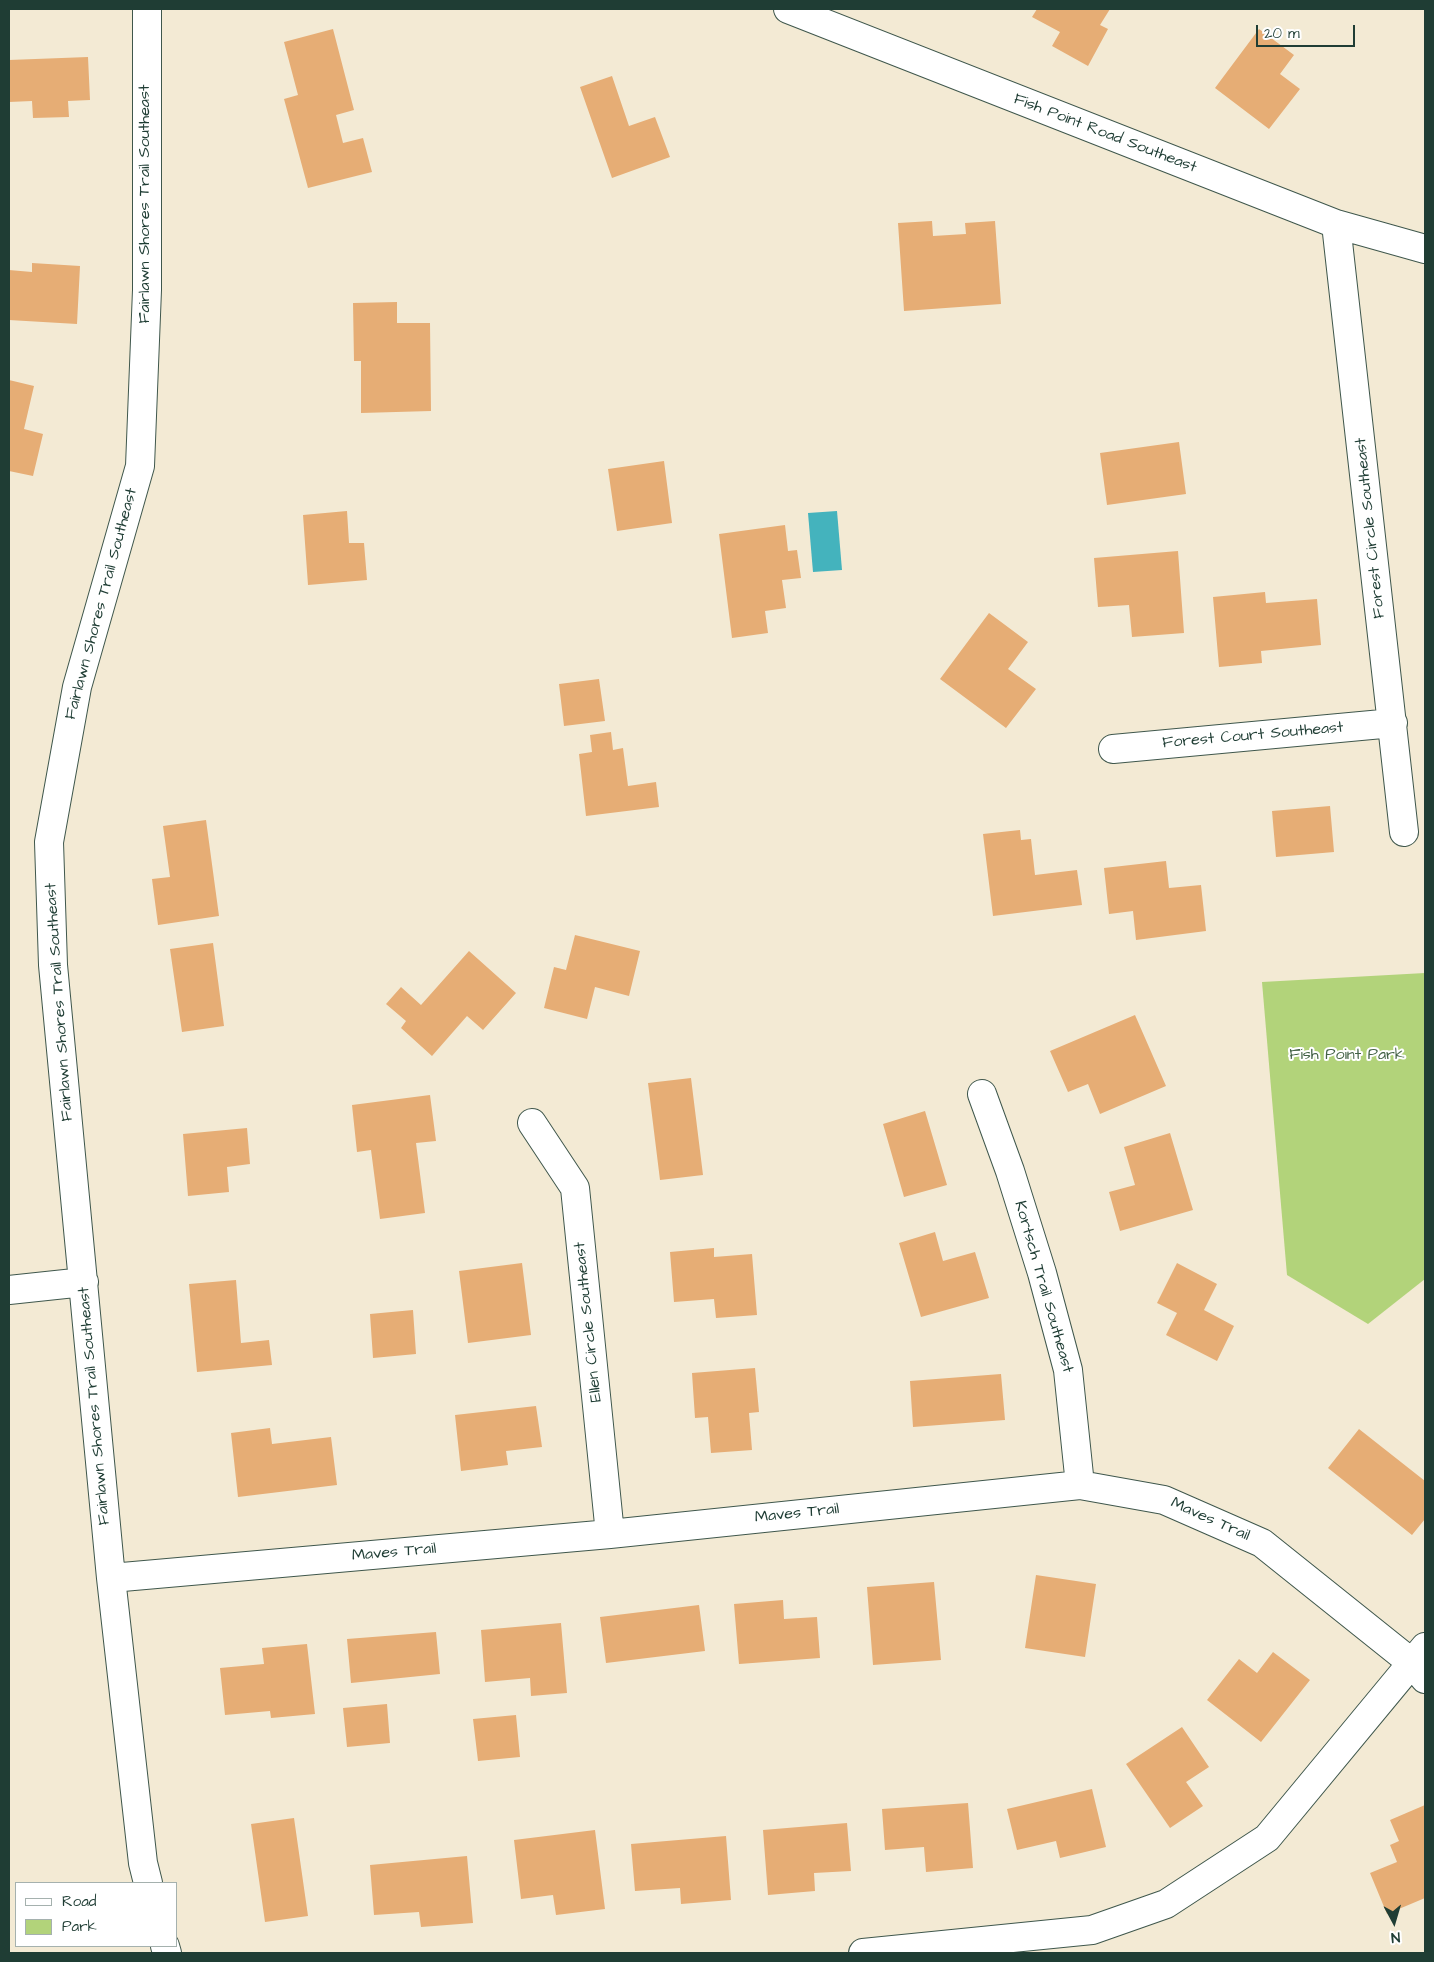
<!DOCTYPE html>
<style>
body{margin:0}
#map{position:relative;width:1434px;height:1962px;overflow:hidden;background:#f3ead4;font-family:"Architects Daughter",sans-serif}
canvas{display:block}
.frame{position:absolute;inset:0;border:10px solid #1f3d34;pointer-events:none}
.legend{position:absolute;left:15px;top:1882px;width:162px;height:65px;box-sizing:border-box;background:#fff;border:1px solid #a5b1ae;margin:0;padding:6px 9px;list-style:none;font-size:15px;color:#1f3d34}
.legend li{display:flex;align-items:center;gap:10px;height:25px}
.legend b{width:25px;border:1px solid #a5b1ae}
.north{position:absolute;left:1369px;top:1897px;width:50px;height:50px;-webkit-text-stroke:4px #fff;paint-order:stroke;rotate:174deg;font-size:14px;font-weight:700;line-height:20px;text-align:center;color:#1f3d34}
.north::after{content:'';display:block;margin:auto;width:18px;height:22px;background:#1f3d34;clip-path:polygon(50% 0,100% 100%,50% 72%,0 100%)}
.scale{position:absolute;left:1256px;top:25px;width:99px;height:22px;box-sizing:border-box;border:2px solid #1f3d34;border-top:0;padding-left:6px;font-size:15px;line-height:18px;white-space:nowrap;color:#1f3d34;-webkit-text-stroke:4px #fff;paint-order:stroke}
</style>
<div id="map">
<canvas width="1434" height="1962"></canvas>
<div class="frame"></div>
<ul class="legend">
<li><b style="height:6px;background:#fff"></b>Road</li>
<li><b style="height:14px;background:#b2d37a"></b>Park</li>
</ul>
<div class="north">N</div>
<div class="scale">20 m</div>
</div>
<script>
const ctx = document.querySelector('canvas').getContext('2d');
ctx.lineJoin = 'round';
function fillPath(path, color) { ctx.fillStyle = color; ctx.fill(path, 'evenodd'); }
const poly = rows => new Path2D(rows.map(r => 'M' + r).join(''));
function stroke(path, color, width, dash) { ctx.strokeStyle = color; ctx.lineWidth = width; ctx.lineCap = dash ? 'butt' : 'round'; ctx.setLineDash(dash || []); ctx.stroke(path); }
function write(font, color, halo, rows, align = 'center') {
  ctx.font = font + ' "Architects Daughter",sans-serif'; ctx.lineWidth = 4; ctx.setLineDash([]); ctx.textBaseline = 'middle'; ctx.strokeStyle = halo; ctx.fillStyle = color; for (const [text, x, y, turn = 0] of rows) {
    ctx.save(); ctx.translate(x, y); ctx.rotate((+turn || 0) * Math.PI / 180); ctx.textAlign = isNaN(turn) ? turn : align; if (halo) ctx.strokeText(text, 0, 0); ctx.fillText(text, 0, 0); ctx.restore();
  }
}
fillPath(poly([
 [1425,973,1425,1279,1368,1324,1287,1275,1262,982]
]), '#b2d37a');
fillPath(poly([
 [837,511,842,570,813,572,808,513]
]), '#44b3bd');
fillPath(poly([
 [1037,9,1110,9,1100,25,1108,29,1088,66,1052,46,1060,32,1032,17],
 [333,29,354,110,336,115,343,143,363,138,372,172,308,188,284,99,298,95,284,42],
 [1259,29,1294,55,1280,74,1300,89,1269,129,1215,88],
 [88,57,90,100,68,101,69,117,33,118,32,101,9,102,9,60],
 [612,76,629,126,655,117,670,157,612,178,580,87],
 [932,221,933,236,966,234,965,223,995,221,1001,304,904,311,898,223],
 [32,263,80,266,77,324,9,320,9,270,32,272],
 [397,302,397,323,430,323,431,411,361,413,361,361,354,361,353,303],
 [9,380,34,386,24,429,43,434,33,476,9,471],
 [1179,442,1186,494,1107,505,1100,453],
 [664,461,672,523,617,531,608,469],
 [347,511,349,543,364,543,367,580,308,585,303,515],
 [785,525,788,551,797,550,801,578,782,580,786,608,765,611,768,633,732,638,719,534],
 [1178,551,1184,633,1132,637,1129,605,1098,607,1094,558],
 [1265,592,1266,603,1317,599,1321,645,1261,651,1262,663,1219,667,1213,597],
 [989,613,1028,642,1008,669,1036,689,1006,728,940,679],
 [599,679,605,721,564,726,559,684],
 [611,732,613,750,623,748,628,786,656,782,659,807,586,816,579,754,592,752,590,735],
 [1330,806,1334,852,1276,857,1272,811],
 [206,820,219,916,158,925,152,879,170,877,163,826],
 [1020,830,1021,840,1031,839,1035,875,1077,870,1082,905,993,916,983,834],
 [1166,861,1169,888,1201,885,1206,931,1136,940,1133,911,1109,914,1104,868],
 [575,935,640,951,629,996,595,987,587,1019,544,1008,554,967,566,970],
 [213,943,224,1026,182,1032,170,949],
 [469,951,516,993,483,1030,467,1016,432,1056,401,1028,406,1021,386,1004,401,987,421,1005],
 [1135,1015,1166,1086,1100,1114,1088,1084,1068,1092,1050,1051],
 [691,1078,703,1175,660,1180,648,1083],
 [430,1095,436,1141,416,1143,425,1213,380,1219,371,1150,357,1152,352,1105],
 [925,1111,947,1185,904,1197,883,1124],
 [247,1128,250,1164,227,1167,229,1192,188,1196,183,1134],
 [1170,1133,1193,1210,1120,1231,1109,1192,1135,1185,1124,1147],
 [935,1232,943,1261,975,1252,989,1298,921,1317,899,1243],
 [714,1248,714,1257,752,1254,757,1315,716,1318,714,1299,674,1302,670,1252],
 [522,1263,531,1335,468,1343,459,1271],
 [1177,1263,1217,1284,1204,1310,1234,1326,1217,1361,1166,1335,1177,1313,1157,1303],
 [236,1280,241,1343,269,1340,272,1365,197,1372,189,1284],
 [413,1310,416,1354,373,1358,370,1314],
 [755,1368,759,1412,749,1413,752,1450,711,1453,708,1417,695,1418,692,1373],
 [1001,1374,1005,1420,913,1427,910,1381],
 [536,1406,542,1447,506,1451,508,1465,461,1471,455,1415],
 [270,1428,272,1444,331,1437,337,1485,238,1497,231,1433],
 [1359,1429,1425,1481,1425,1519,1412,1535,1328,1468],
 [1036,1575,1096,1584,1085,1657,1025,1648],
 [934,1582,941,1660,873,1665,867,1587],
 [783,1600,784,1619,817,1617,820,1658,739,1664,734,1604],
 [699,1605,705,1651,606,1663,600,1617],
 [561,1623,567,1693,531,1696,530,1678,485,1682,481,1630],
 [436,1632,440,1674,351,1683,347,1639],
 [307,1644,315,1714,271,1718,270,1711,225,1715,220,1668,264,1664,262,1648],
 [1273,1652,1310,1680,1261,1742,1207,1700,1239,1659,1257,1673],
 [387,1704,390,1743,347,1747,343,1708],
 [516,1715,520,1757,478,1761,473,1719],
 [1182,1727,1209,1767,1186,1782,1203,1806,1170,1828,1126,1764],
 [1092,1789,1106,1847,1060,1858,1056,1841,1017,1850,1007,1809],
 [968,1803,973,1868,926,1872,924,1847,885,1850,882,1809],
 [1425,1805,1425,1898,1387,1914,1370,1873,1397,1862,1390,1845,1399,1841,1390,1820],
 [294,1818,308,1916,265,1922,251,1824],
 [847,1823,851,1871,814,1873,815,1891,768,1895,763,1830],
 [595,1830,605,1909,556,1915,553,1895,521,1899,514,1840],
 [726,1836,731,1900,681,1904,680,1888,635,1891,631,1844],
 [467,1856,473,1923,421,1927,419,1912,374,1915,370,1865]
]), '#e6ad75');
const minor = poly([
 [147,9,147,290,140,466,77,687,49,842,53,965,111,1578,143,1863,148,1883],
 [788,9,1336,224,1425,249],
 [1336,224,1404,832],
 [1113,749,1393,723],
 [982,1094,1010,1171,1042,1273,1068,1370,1080,1485],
 [532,1123,575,1188,610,1534],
 [9,1290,84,1282],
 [111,1578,610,1534,1080,1485,1164,1500,1262,1543,1412,1663,1425,1679],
 [165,1946,167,1953],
 [863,1953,1092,1930,1166,1904,1267,1838,1425,1647]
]);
stroke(minor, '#3f574c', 30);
stroke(minor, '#fff', 28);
write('16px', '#1f3d34', '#fff', [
 ["Fish Point Road Southeast",1105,134,21],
 ["Fairlawn Shores Trail Southeast",146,204,-90],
 ["Forest Circle Southeast",1371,528,-96],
 ["Fairlawn Shores Trail Southeast",102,604,-75],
 ["Forest Court Southeast",1253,736,-5],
 ["Fairlawn Shores Trail Southeast",60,1002,-94],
 ["Kortsch Trail Southeast",1043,1287,74],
 ["Ellen Circle Southeast",589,1322,-96],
 ["Fairlawn Shores Trail Southeast",95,1406,-95],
 ["Maves Trail",797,1514,-6],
 ["Maves Trail",1210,1520,24],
 ["Maves Trail",394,1553,-5]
]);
write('16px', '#446246', '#fff', [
 ["Fish Point Park",1347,1056]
]);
</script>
